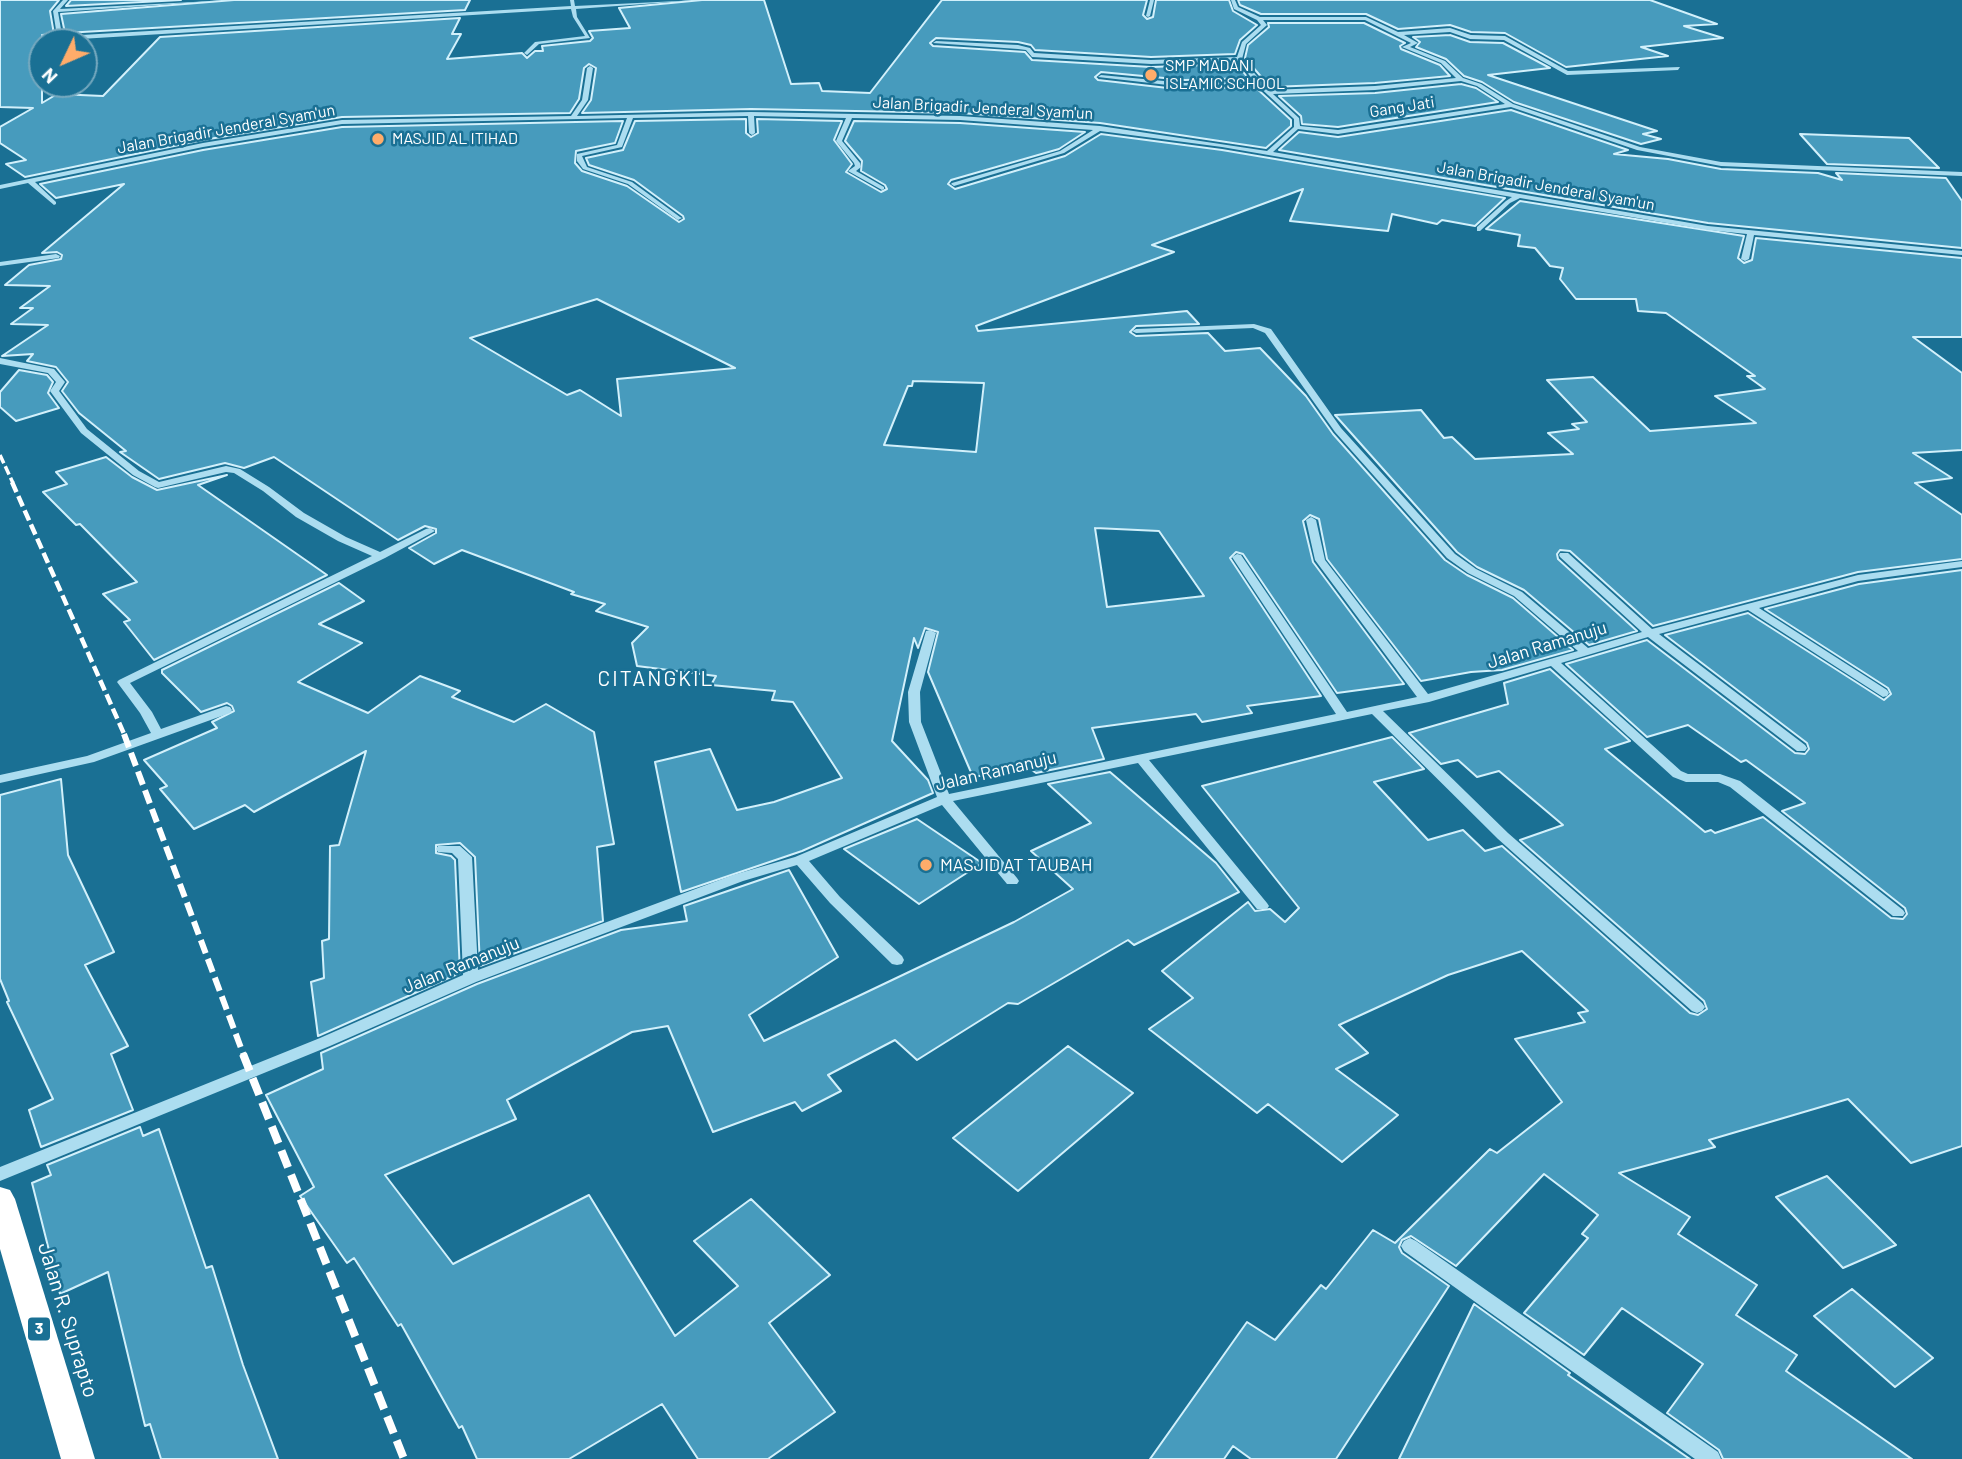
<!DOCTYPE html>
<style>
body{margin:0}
#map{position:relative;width:1962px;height:1459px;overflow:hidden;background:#1a7094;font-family:Barlow,sans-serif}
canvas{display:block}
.north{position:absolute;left:28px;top:28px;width:70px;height:70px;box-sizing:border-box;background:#1a7094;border:2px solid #76a9bf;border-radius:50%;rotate:226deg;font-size:19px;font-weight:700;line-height:28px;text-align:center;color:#fff}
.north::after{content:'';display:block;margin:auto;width:24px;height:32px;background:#ffac6a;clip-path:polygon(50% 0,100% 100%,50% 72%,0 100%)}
</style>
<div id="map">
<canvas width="1962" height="1459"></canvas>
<div class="north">N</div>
</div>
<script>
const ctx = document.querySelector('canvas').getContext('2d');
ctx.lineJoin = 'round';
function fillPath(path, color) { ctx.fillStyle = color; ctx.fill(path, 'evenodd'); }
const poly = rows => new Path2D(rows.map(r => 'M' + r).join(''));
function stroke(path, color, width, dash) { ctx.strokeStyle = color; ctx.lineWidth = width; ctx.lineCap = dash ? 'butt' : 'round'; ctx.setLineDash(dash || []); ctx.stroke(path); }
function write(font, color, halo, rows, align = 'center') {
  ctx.font = font + ' Barlow,sans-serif'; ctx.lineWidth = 5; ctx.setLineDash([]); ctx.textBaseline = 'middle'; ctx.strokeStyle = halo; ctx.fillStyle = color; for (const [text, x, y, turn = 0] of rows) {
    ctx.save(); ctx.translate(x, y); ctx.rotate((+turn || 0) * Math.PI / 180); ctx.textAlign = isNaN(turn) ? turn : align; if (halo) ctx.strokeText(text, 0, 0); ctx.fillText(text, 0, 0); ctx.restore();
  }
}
const building = poly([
 [0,0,59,0,50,11,54,34,42,35,42,103,57,94,103,96,160,37,460,18,452,34,461,34,447,59,522,53,527,58,535,51,543,51,542,46,590,41,593,38,589,31,630,28,619,8,702,0,764,0,791,84,819,83,822,91,870,93,942,0,1147,0,1143,15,1147,19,1153,17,1156,0,1229,0,1233,11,1257,25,1240,40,1235,54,1151,57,1035,50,1031,45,1018,42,936,38,930,43,933,46,1025,52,1032,60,1151,67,1237,64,1248,78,1185,80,1101,72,1095,77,1098,80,1185,90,1254,86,1291,120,1291,126,1266,148,1100,123,960,113,751,109,582,113,591,100,596,68,589,64,584,68,579,99,570,113,342,117,203,140,25,177,6,164,26,160,0,143,0,127,33,108,0,107,0,0],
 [71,0,181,0,66,6,71,0],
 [234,0,470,0,465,10,65,33,61,14,234,0],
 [1238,0,1650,0,1717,24,1684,26,1723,38,1641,47,1668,56,1566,67,1505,33,1471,32,1450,25,1398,29,1366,14,1261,14,1240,5,1238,0],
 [1268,23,1364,23,1405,43,1400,46,1401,49,1440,65,1450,76,1375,83,1270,87,1245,58,1248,45,1269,27,1268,23],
 [1450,35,1470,42,1503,43,1550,68,1488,75,1657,131,1643,134,1661,139,1641,144,1514,102,1482,82,1464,76,1446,59,1416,47,1420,42,1413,37,1450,35],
 [1461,84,1476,88,1498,102,1338,127,1302,124,1301,116,1279,96,1375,93,1461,84],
 [1511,110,1628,150,1614,154,1668,159,1721,169,1818,173,1842,180,1836,173,1946,178,1962,201,1962,248,1708,223,1279,150,1299,132,1338,137,1511,110],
 [746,119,746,133,751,137,758,133,757,119,842,121,834,140,852,164,846,172,881,192,887,189,885,185,861,171,862,161,845,141,854,121,960,123,1085,132,1059,149,951,180,948,184,955,189,1065,156,1101,134,1222,150,1505,198,1475,226,1442,220,1437,224,1392,214,1388,231,1290,221,1303,189,1152,245,1174,252,976,326,978,331,1187,311,1199,324,1136,326,1130,332,1136,336,1208,333,1225,351,1260,348,1306,396,1333,434,1445,560,1467,575,1513,598,1573,650,1502,670,1471,672,1421,681,1327,559,1319,519,1310,515,1303,521,1313,562,1404,684,1337,693,1243,554,1236,552,1230,558,1321,696,1247,706,1252,713,1202,722,1196,714,1092,728,1104,759,1036,773,1029,768,973,777,928,672,938,632,925,628,918,648,914,638,892,741,928,780,933,793,802,851,681,892,655,762,710,749,737,810,774,802,842,778,793,702,772,700,775,691,711,685,716,676,637,666,632,643,648,627,596,611,605,604,571,594,574,592,462,550,434,564,409,548,436,533,436,529,425,526,398,540,274,457,244,468,225,463,159,479,120,452,126,451,79,413,62,391,68,382,56,367,27,361,33,354,2,356,48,325,11,324,33,308,20,308,50,286,5,285,29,265,61,259,62,255,57,252,42,253,124,184,56,198,40,184,203,150,342,127,623,121,615,143,576,151,575,163,582,171,627,186,679,222,684,219,683,216,634,180,589,165,586,158,623,150,635,121,746,119],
 [597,299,735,368,617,379,621,416,580,390,567,395,470,338,597,299],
 [913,381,984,383,976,452,884,445,908,386,912,386,913,381],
 [1095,528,1159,531,1204,596,1107,607,1095,528],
 [1800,134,1909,138,1939,168,1827,164,1800,134],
 [1520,201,1744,236,1738,258,1744,263,1752,260,1756,238,1962,258,1962,337,1913,337,1962,373,1962,450,1913,453,1952,478,1915,483,1962,515,1962,559,1858,572,1653,626,1570,551,1560,550,1557,554,1558,559,1637,631,1589,645,1524,590,1477,567,1457,552,1335,415,1421,410,1444,438,1452,437,1475,459,1573,454,1548,433,1579,429,1572,424,1587,422,1547,380,1593,377,1650,431,1756,423,1715,396,1765,389,1747,376,1755,376,1666,313,1638,311,1636,299,1576,299,1560,279,1563,268,1550,266,1535,248,1518,246,1520,235,1486,229,1520,201],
 [19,370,47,375,53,382,48,393,59,408,16,421,0,407,0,392,19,370],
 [106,457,132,477,157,490,227,475,198,485,327,575,154,660,124,622,130,620,103,594,137,582,80,524,76,525,43,492,67,484,56,472,106,457],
 [1962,570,1962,1146,1911,1163,1848,1099,1709,1140,1715,1147,1619,1173,1690,1217,1678,1234,1757,1285,1736,1315,1797,1355,1786,1371,1912,1459,1723,1459,1719,1450,1667,1413,1703,1364,1622,1308,1584,1355,1524,1313,1588,1238,1582,1234,1598,1215,1544,1174,1456,1266,1411,1236,1402,1240,1399,1247,1402,1253,1449,1286,1336,1459,1251,1459,1233,1446,1224,1459,1150,1459,1247,1322,1275,1340,1321,1285,1326,1289,1373,1230,1395,1243,1490,1149,1497,1153,1562,1102,1515,1039,1585,1022,1578,1013,1588,1011,1522,951,1448,975,1339,1025,1368,1053,1336,1069,1398,1115,1342,1162,1268,1104,1257,1113,1149,1029,1193,998,1162,971,1248,902,1255,911,1270,909,1285,922,1299,908,1202,786,1392,737,1424,769,1374,782,1428,840,1463,830,1485,851,1502,846,1690,1013,1698,1015,1707,1009,1704,1001,1520,840,1563,825,1499,771,1477,777,1458,760,1441,764,1409,733,1508,704,1504,683,1550,669,1630,741,1605,749,1705,832,1711,830,1715,833,1763,817,1891,918,1903,919,1907,914,1905,908,1782,811,1805,803,1746,760,1741,762,1688,725,1647,737,1566,664,1647,640,1795,753,1805,754,1809,749,1807,743,1665,635,1748,613,1884,700,1891,694,1888,688,1765,609,1859,584,1962,570],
 [339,583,364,601,319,624,362,643,298,682,368,713,420,676,460,691,452,697,514,722,546,704,594,732,614,844,597,847,603,921,480,966,475,857,460,843,436,845,436,853,451,856,455,860,460,973,318,1036,311,982,324,978,322,941,329,939,330,846,339,845,366,751,254,812,245,805,194,829,160,789,167,786,144,760,217,728,212,722,234,711,232,706,227,703,201,712,162,673,162,670,339,583],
 [1110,772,1216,863,1239,892,1134,945,1128,940,1018,1004,1008,1003,917,1060,895,1040,828,1075,841,1091,802,1111,795,1102,713,1132,668,1026,632,1032,507,1100,516,1119,385,1175,453,1264,589,1195,675,1336,738,1286,694,1241,751,1199,830,1275,769,1323,835,1412,768,1459,698,1459,662,1404,569,1459,477,1459,462,1426,459,1428,401,1324,398,1326,354,1258,347,1263,300,1196,314,1187,266,1095,323,1069,321,1053,477,984,621,930,687,921,684,906,789,870,838,957,749,1015,764,1041,1014,922,1073,889,1031,851,1091,823,1048,784,1110,772],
 [61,779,68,855,114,952,85,965,128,1046,111,1054,133,1110,41,1147,29,1110,53,1099,7,1002,9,1001,0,979,0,795,61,779],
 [917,819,982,863,919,904,844,849,917,819],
 [1068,1046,1133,1093,1018,1191,953,1138,1068,1046],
 [140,1127,143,1136,159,1129,206,1268,212,1266,243,1365,278,1459,161,1459,150,1424,145,1426,108,1272,60,1294,32,1183,51,1175,47,1165,140,1127],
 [1827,1176,1896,1245,1843,1268,1776,1197,1827,1176],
 [1852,1289,1933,1358,1895,1387,1814,1316,1852,1289],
 [1474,1304,1570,1373,1568,1375,1690,1459,1399,1459,1474,1304]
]);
fillPath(building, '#479bbd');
stroke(building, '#d2f0fb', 2);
fillPath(poly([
 [63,0,68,0,60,9,231,0,58,12,62,35,65,36,571,6,570,0,574,0,575,6,699,0,576,9,577,17,590,38,539,44,527,55,524,53,535,42,585,36,573,17,571,9,64,40,57,36,53,11,63,0],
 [1150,0,1154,0,1150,16,1148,17,1146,16,1150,0],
 [1231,0,1235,0,1238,7,1260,17,1366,17,1398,32,1450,28,1471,35,1505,36,1568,71,1680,67,1678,70,1567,75,1504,40,1470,39,1450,32,1404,35,1418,43,1410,47,1445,61,1463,78,1481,84,1513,104,1640,147,1721,162,1962,172,1962,176,1721,166,1637,150,1511,107,1338,134,1298,129,1273,152,1708,226,1962,251,1962,255,1754,235,1749,259,1745,261,1741,259,1747,234,1708,230,1520,198,1510,203,1480,231,1477,231,1477,227,1506,201,1512,197,1222,147,1100,131,1064,153,954,186,951,184,952,183,1060,151,1093,130,960,120,852,118,842,141,860,163,861,167,856,171,884,187,884,189,882,190,848,171,855,166,854,163,836,141,846,118,754,116,755,133,752,135,749,133,748,116,633,118,622,147,582,156,587,167,632,182,680,217,682,218,678,220,628,184,583,169,577,161,577,154,617,145,627,118,342,124,203,147,35,182,56,202,56,204,54,205,28,183,0,189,0,185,203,143,342,120,571,116,582,100,587,68,590,66,593,68,588,100,577,116,751,112,960,116,1100,126,1267,151,1294,127,1294,119,1255,83,1185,87,1098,77,1101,75,1185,83,1253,80,1238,61,1151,64,1032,57,1026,50,1018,49,933,43,936,41,1018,45,1030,48,1034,53,1151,60,1237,57,1242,42,1261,25,1257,20,1234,9,1231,0],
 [1263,20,1365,20,1411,43,1402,47,1441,63,1456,78,1375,86,1269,90,1242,59,1246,44,1267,25,1263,20],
 [1461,81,1477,86,1505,104,1338,130,1300,126,1299,118,1273,94,1375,90,1461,81],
 [56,254,60,256,59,258,0,266,0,262,56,254],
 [1254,324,1271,329,1341,428,1455,554,1476,569,1522,592,1588,648,1642,632,1560,557,1559,555,1560,553,1568,553,1652,629,1858,575,1962,561,1962,567,1858,581,1759,608,1887,690,1889,693,1887,696,1883,697,1748,610,1659,634,1805,745,1807,748,1805,751,1797,751,1648,637,1561,663,1681,771,1688,774,1720,774,1740,781,1903,910,1905,913,1903,916,1893,916,1730,787,1718,782,1686,782,1673,777,1551,666,1429,702,1383,711,1508,833,1702,1003,1705,1007,1702,1011,1697,1013,1692,1011,1498,839,1372,714,1149,760,1267,903,1269,906,1267,909,1257,909,1138,763,953,801,1017,878,1019,881,1017,884,1007,884,942,805,809,861,840,897,902,956,904,960,902,964,897,965,892,964,830,903,797,865,743,881,476,982,330,1046,0,1181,0,1167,320,1038,463,975,458,859,452,853,438,852,436,849,438,846,460,846,472,857,478,970,733,875,795,857,937,797,909,722,908,692,926,631,930,630,936,633,920,692,921,722,949,794,1336,714,1232,557,1237,554,1241,555,1347,712,1417,697,1315,560,1306,520,1311,517,1316,520,1325,560,1428,694,1578,651,1514,596,1468,573,1447,558,1335,432,1265,333,1253,328,1136,333,1132,331,1136,329,1254,324],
 [0,358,54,369,65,382,59,391,87,429,139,471,159,482,226,466,240,469,269,487,304,513,346,537,380,552,426,529,430,528,435,531,385,558,130,683,152,712,161,729,226,706,230,707,232,710,230,713,94,762,0,783,0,775,87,756,151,733,140,713,117,682,119,680,372,556,338,541,296,517,263,491,234,473,226,472,158,488,155,487,133,475,81,433,50,391,56,382,48,373,0,364,0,358],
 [1410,1238,1416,1241,1718,1452,1721,1459,1695,1459,1404,1251,1401,1246,1404,1241,1410,1238]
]), '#acddf0');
fillPath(poly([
 [0,1187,10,1190,15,1199,95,1459,61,1459,0,1249,0,1187]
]), '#fff');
stroke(poly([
 [0,455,13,483]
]), '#fff', 3.5, [9, 3.5]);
stroke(poly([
 [12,482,125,736]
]), '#fff', 4.5, [11, 4.5]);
stroke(poly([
 [124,734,244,1056]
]), '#fff', 6, [14, 6]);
stroke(poly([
 [243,1054,404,1459]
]), '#fff', 8, [18, 8]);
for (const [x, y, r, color] of [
 [1151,75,7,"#ffac6a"],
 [378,139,7,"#ffac6a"],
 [926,865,7,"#ffac6a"]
]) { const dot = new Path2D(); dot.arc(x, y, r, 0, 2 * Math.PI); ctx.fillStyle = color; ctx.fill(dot); stroke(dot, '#1a7094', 2.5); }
write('16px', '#fff', '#1a7094', [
 ["SMP MADANI",1165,66],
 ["ISLAMIC SCHOOL",1165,84],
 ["MASJID AL ITIHAD",392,139]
], 'left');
write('16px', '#fff', '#1a7094', [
 ["Gang Jati",1402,107,-9],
 ["Jalan Brigadir Jenderal Syam'un",983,108,3],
 ["Jalan Brigadir Jenderal Syam'un",226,129,-10],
 ["Jalan Brigadir Jenderal Syam'un",1546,186,10]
]);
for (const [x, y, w] of [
 [39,1329,24]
]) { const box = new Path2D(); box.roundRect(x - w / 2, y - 12.5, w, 25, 5); ctx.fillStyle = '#1a7094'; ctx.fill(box); stroke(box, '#fff', 2); }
write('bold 16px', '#fff', null, [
 ["3",39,1329]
]);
write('18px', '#fff', '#1a7094', [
 ["Jalan Ramanuju",1547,645,-17],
 ["Jalan Ramanuju",996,771,-13],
 ["Jalan Ramanuju",461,965,-22]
]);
write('18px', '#fff', '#1a7094', [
 ["MASJID AT TAUBAH",940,865]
], 'left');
ctx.letterSpacing = '2px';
write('21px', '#fff', '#1a7094', [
 ["CITANGKIL",656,679]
]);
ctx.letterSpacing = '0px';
write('21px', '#fff', '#1a7094', [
 ["Jalan R. Suprapto",68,1320,73]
]);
</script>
